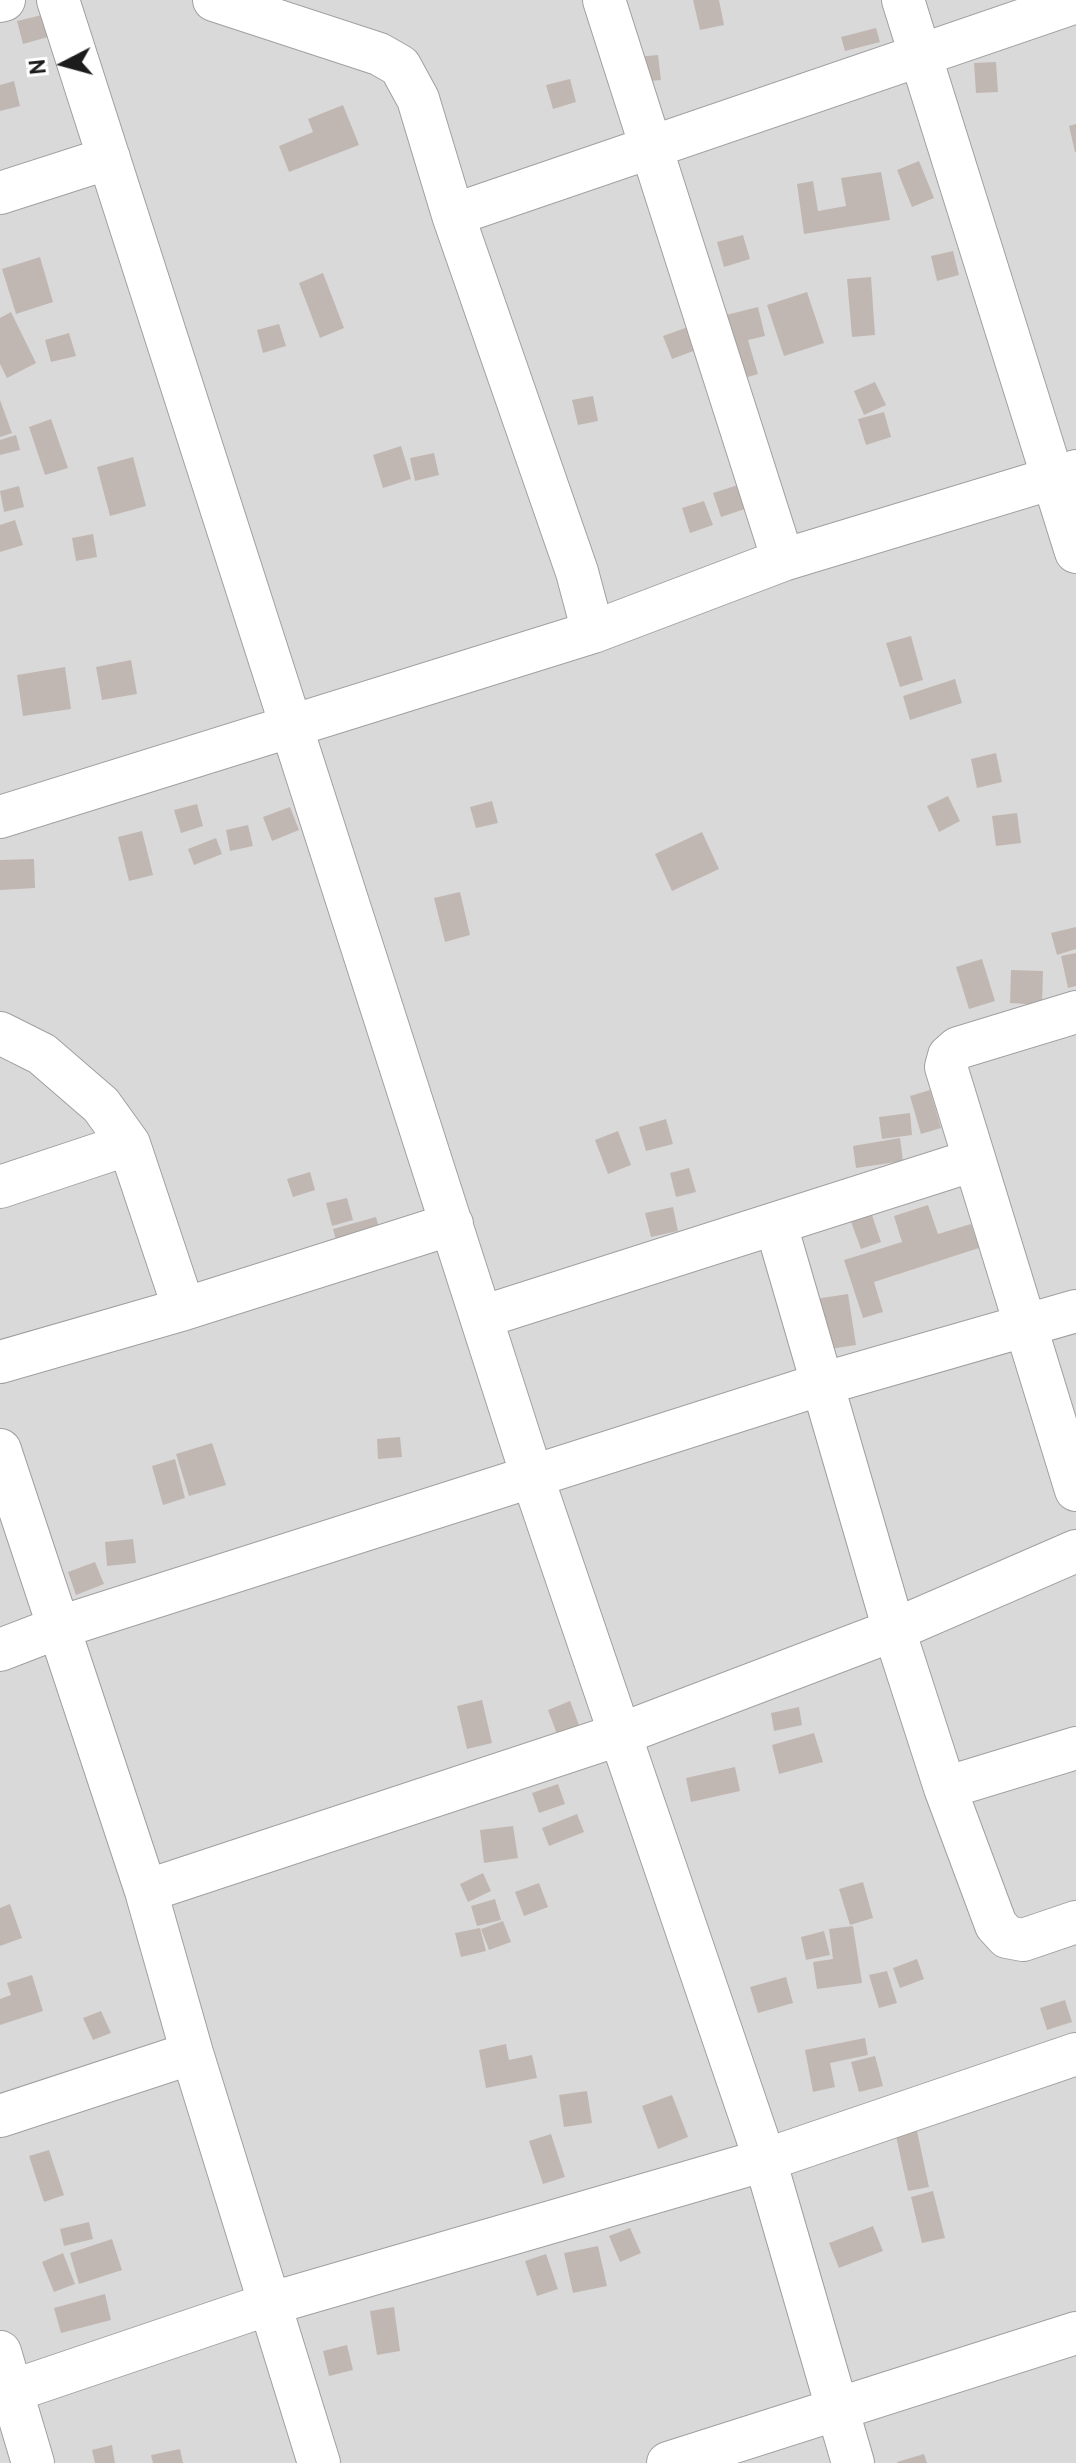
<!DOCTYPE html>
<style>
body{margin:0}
#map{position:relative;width:1076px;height:2463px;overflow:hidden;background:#ede8e2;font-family:Overpass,sans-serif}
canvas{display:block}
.north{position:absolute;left:24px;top:24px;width:80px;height:80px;-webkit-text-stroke:6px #fff;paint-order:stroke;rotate:264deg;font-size:22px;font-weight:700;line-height:32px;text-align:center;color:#1c1c1c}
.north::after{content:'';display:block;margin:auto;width:28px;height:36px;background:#1c1c1c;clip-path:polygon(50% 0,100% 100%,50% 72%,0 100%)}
</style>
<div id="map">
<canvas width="1076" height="2463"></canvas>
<div class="north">N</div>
</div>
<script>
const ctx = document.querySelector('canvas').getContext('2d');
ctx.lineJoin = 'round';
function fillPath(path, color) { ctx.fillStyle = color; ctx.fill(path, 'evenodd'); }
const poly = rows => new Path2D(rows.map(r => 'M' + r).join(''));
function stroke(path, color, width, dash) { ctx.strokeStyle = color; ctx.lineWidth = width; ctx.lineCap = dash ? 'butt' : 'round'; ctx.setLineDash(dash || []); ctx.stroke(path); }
fillPath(poly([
 [0,0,1076,0,1076,2463,0,2463]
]), '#dad9d9');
fillPath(poly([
 [693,0,719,0,724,25,700,30],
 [42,15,48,37,23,44,17,21],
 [876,28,880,42,845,51,841,37],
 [658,55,661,80,640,82,637,57],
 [996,62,998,92,976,93,974,63],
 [570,79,576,102,553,109,546,85],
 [14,81,20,106,0,111,0,85],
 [343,105,359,145,289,172,279,146,313,132,308,119],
 [1076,124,1076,152,1075,152,1069,126],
 [919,161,934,198,912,207,897,170],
 [881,172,890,220,804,234,797,184,813,181,818,211,846,206,841,178],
 [743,235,750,259,724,267,717,242],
 [953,251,959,275,937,281,931,256],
 [40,257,53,302,16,314,2,269],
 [323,273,344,328,320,338,299,283],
 [871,277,875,335,852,337,847,279],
 [807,292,824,343,784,356,767,305],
 [758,307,765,336,748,340,758,374,738,380,722,316],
 [11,312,36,363,7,378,0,364,0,318],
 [279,324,286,346,263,353,257,330],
 [688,327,696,350,672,359,663,336],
 [69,333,76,356,51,362,45,340],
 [875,382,886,405,864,415,854,391],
 [593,396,598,421,578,425,572,400],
 [0,400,12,433,0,437],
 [884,412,891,437,866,445,858,419],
 [51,419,68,468,45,475,29,427],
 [16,435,20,450,0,455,0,440],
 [401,446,411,479,383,488,373,455],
 [434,453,439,475,415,481,410,458],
 [133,457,146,506,110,516,97,467],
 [738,485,745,509,721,517,713,493],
 [19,486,24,507,4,512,0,491],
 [704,501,713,525,690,533,682,508],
 [15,520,23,545,0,552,0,525],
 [93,534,97,557,76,561,72,538],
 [911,636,923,680,900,687,886,643],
 [131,660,137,694,102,700,96,667],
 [65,667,71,709,23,716,17,675],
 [955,679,962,703,910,720,903,696],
 [996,753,1002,782,977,788,971,759],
 [948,796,960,821,939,832,927,806],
 [492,801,498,823,476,828,470,807],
 [197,804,203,826,181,833,174,810],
 [290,807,299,830,272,841,263,817],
 [1017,813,1021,843,996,846,992,816],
 [248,825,253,846,230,851,226,830],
 [142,831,153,875,129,881,118,837],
 [702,832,719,869,672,891,655,854],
 [216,838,222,854,194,865,188,849],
 [34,859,35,888,0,890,0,860],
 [460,892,470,935,445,942,434,898],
 [1076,927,1076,949,1057,955,1051,933],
 [1076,953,1076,986,1068,988,1061,956],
 [982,959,995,1001,969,1009,956,967],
 [1011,970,1043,971,1042,1005,1010,1003],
 [930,1090,941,1128,921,1134,910,1096],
 [910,1113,912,1135,882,1139,879,1117],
 [666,1119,673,1144,646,1151,639,1127],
 [618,1131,631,1165,608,1174,595,1140],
 [900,1138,903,1161,856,1168,853,1146],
 [689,1168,696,1192,676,1197,670,1173],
 [310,1172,315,1190,293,1197,287,1179],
 [347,1198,353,1220,332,1226,326,1203],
 [928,1205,938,1234,971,1224,979,1248,874,1282,883,1312,863,1318,844,1260,902,1242,894,1216],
 [673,1207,678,1231,651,1237,645,1213],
 [871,1212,881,1242,861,1249,850,1219],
 [376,1217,381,1235,338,1248,333,1229],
 [848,1294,856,1345,804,1353,795,1302],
 [400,1437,402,1457,378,1459,377,1439],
 [212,1443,226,1485,189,1496,176,1454],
 [175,1459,185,1498,163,1505,152,1466],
 [133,1539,136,1563,107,1566,105,1542],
 [95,1562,104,1584,76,1595,68,1572],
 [482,1700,492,1743,467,1749,457,1706],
 [570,1701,579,1725,557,1734,548,1710],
 [799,1707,802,1725,774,1731,771,1713],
 [814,1733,823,1762,779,1774,772,1745],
 [735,1767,740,1791,691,1802,686,1778],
 [558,1784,565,1804,539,1813,532,1793],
 [577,1814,584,1832,549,1846,542,1828],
 [513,1826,518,1858,484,1863,480,1830],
 [483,1873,491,1891,468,1902,460,1884],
 [863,1882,873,1918,850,1925,839,1889],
 [539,1883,548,1907,524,1916,515,1892],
 [495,1899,501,1920,477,1926,471,1906],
 [10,1904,22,1938,0,1946,0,1908],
 [503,1921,511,1942,489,1950,481,1929],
 [853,1926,862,1983,817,1989,813,1962,833,1959,829,1929],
 [480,1928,486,1951,461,1957,455,1933],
 [824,1931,830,1955,806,1960,801,1937],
 [917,1959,924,1979,900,1988,893,1968],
 [887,1971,897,2003,879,2008,869,1975],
 [32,1975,43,2011,0,2025,0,1999,11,1995,7,1983],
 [786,1977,793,2003,758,2013,750,1987],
 [1065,2000,1072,2022,1047,2030,1040,2008],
 [101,2011,111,2033,93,2040,83,2018],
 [865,2038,868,2055,830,2063,835,2087,813,2092,805,2050],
 [506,2044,509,2060,532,2055,537,2078,486,2088,479,2050],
 [875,2056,883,2086,859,2092,851,2062],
 [587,2091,592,2123,564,2127,559,2095],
 [672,2095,688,2137,658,2149,642,2106],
 [917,2131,929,2187,908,2191,896,2136],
 [551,2134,565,2177,543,2184,529,2141],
 [49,2150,64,2195,44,2202,29,2156],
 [933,2191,945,2238,922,2243,911,2197],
 [89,2222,93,2239,64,2246,60,2229],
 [873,2226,883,2251,839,2268,829,2243],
 [630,2228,641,2253,620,2262,609,2236],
 [112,2239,122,2270,79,2284,70,2253],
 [598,2246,607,2286,573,2293,564,2253],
 [63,2253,75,2284,54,2292,42,2262],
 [546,2254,558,2289,537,2296,525,2261],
 [105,2294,111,2320,61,2333,54,2308],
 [394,2307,400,2351,377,2355,370,2311],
 [347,2345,353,2370,329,2376,323,2351],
 [112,2445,115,2463,95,2463,92,2450],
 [180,2449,183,2463,153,2463,151,2455],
 [924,2454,927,2463,897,2463,897,2462]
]), '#c1b7b2');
const minor = poly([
 [58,0,532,1476,765,2160,853,2463],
 [214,0,379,54,400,66,418,99,453,215,577,572,593,632],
 [604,0,783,560],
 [903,0,1076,552],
 [0,1,4,0],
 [0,193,109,158],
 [453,215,1076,2],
 [0,817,593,632,783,560,1076,471],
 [1076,1012,958,1048,949,1056,946,1067,1076,1490],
 [0,1033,42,1054,101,1105,129,1144,184,1309],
 [0,1187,129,1144],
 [776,1225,894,1630,945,1788,996,1925,1007,1937,1023,1940,1076,1922],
 [482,1317,974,1160],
 [0,1362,184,1309,452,1224],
 [0,1450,146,1891,192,2053,319,2463],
 [0,1650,57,1628,822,1384,1076,1311],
 [945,1788,1076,1748],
 [146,1891,621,1734,894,1630,1076,1551],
 [0,2116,192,2053],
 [0,2352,33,2463],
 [12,2391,269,2304,765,2160,1076,2054],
 [668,2463,1076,2333]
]);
stroke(minor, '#a0a0a0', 44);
stroke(minor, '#fff', 42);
</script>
